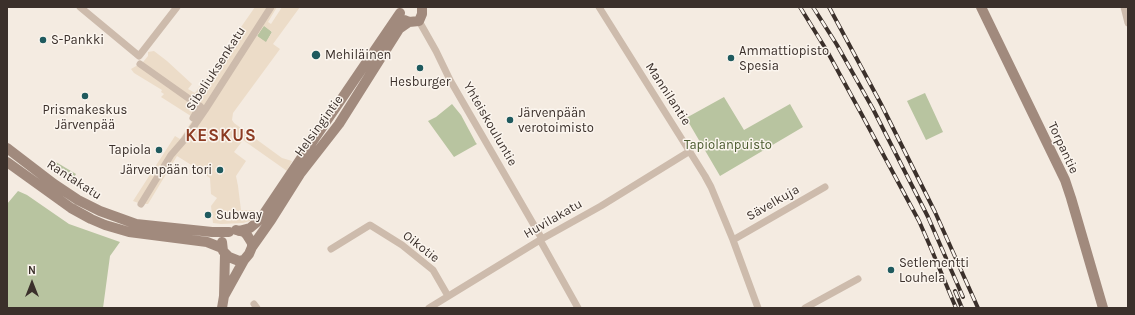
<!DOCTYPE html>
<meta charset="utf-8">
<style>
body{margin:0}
#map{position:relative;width:1135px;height:315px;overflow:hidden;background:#f4ebe1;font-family:Karla,sans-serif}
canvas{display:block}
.frame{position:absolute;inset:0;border:8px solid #3b302b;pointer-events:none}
.north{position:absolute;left:12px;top:263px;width:40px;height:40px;-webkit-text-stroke:3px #fbf5ee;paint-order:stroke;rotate:0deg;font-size:11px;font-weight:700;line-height:16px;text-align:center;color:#3b302b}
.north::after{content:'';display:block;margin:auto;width:14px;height:18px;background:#3b302b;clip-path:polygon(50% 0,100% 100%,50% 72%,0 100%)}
</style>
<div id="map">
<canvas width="1135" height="315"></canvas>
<div class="frame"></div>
<div class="north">N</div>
</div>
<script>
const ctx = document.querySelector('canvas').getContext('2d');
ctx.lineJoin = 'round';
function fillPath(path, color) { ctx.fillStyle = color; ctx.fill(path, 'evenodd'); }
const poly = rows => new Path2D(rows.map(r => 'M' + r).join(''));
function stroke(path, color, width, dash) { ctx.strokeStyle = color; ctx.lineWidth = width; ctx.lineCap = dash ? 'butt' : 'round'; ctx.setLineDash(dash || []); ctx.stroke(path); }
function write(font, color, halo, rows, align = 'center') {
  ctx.font = font + ' Karla,sans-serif'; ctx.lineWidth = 3; ctx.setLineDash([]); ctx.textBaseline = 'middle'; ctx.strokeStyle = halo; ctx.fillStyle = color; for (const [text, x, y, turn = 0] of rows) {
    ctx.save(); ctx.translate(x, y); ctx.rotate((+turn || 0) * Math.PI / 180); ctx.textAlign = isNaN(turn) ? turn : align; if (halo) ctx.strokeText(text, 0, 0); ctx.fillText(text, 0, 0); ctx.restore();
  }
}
fillPath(poly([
 [264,25,272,32,266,43,257,36],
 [925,93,943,132,926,140,907,101],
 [724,97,744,130,790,104,803,127,720,176,686,118],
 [452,104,461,115,476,143,477,144,454,157,428,121,436,117],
 [56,162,76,174,71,182,52,167],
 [18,191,27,195,69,224,120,242,110,256,103,308,7,308,7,204]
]), '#b8c4a0');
fillPath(poly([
 [255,7,277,7,268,22,271,24,282,7,300,7,273,44,280,49,233,113,232,120,234,123,282,158,292,161,287,171,243,140,234,152,246,161,236,176,238,186,241,210,253,210,258,212,250,221,243,223,221,224,213,223,211,206,217,198,211,194,210,178,193,166,177,156,148,204,141,204,133,201,175,136,180,139,194,118,161,97,164,94,161,92,162,90,134,73,131,69,143,62,148,56,148,52,154,51,167,61,192,84,188,89,195,93],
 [264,26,272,32,266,42,257,36]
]), '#ecdcc8');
stroke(poly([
 [80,7,139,56,177,7],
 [599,7,705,176,711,187,733,240,758,308],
 [1124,7,1128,23],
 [419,21,436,51,450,80,542,239],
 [140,64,205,110],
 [193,118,200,106],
 [141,204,171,155,185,139,205,110,271,7],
 [540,240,578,308],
 [733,240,825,187],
 [331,249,370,225,402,245,433,270,448,296],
 [254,304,257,308],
 [429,308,540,240,601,206,690,151],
 [805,308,858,279]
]), '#cdbbac', 7);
stroke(poly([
 [981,7,1065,180,1071,198,1103,308],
 [404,20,409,22,419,21,422,14,422,7],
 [7,148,54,184,78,200,100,211,136,224,212,232,229,232],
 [7,162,71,208,91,219,105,225,129,232,207,242,222,248],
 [239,231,250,228,256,223,261,218,302,157,400,13],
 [222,242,223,251,229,257,239,261,244,260],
 [252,247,271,220,300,174,339,124,399,29,409,22],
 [224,296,244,260,249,254,252,247,252,243,247,235,244,232,236,230],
 [222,308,224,296,225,254]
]), '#a18a7d', 10);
const rail = poly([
 [800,7,827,51,862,115,919,221,930,246,956,308],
 [813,7,837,45,873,109,928,217,963,297],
 [829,7,881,104,935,212,978,308],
 [955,291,962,308]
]);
stroke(rail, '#3b302b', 4);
stroke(rail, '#fbf5ee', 2.5, [8]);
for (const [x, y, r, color] of [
 [43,40,4,"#1f5a5e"],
 [316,55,5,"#1f5a5e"],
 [731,58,4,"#1f5a5e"],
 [420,68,4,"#1f5a5e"],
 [85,96,4,"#1f5a5e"],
 [510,120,4,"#1f5a5e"],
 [159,150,4,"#1f5a5e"],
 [220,170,4,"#1f5a5e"],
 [208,215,4,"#1f5a5e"],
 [891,270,4,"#1f5a5e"]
]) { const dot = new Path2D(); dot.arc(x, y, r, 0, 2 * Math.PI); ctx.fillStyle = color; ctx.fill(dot); stroke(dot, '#fbf5ee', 1.5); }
write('13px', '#3b302b', '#fbf5ee', [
 ["S-Pankki",51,40],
 ["Ammattiopisto",739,51],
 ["Spesia",739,66],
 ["Mehiläinen",325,55],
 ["Hesburger",420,82,"center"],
 ["Prismakeskus",85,110,"center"],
 ["Järvenpää",85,125,"center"],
 ["Järvenpään",518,113],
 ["verotoimisto",518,128],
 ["Tapiola",151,150,"right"],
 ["Järvenpään tori",212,170,"right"],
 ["Subway",216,215],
 ["Setlementti",899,263],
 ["Louhela",899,278]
], 'left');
write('13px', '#3b302b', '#fbf5ee', [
 ["Sibeliuksenkatu",216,69,-57],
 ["Mannilantie",668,94,57],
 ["Yhteiskouluntie",490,124,60],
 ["Helsingintie",319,126,-54],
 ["Torpantie",1063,148,65],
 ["Rantakatu",74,180,33],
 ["Sävelkuja",773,203,-30],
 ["Huvilakatu",553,219,-30],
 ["Oikotie",421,247,38]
]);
write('13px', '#4a5a2e', '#fbf5ee', [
 ["Tapiolanpuisto",728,145]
]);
ctx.letterSpacing = '1px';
write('bold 17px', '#8c3b22', '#fbf5ee', [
 ["KESKUS",221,136]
]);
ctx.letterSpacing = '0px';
</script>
